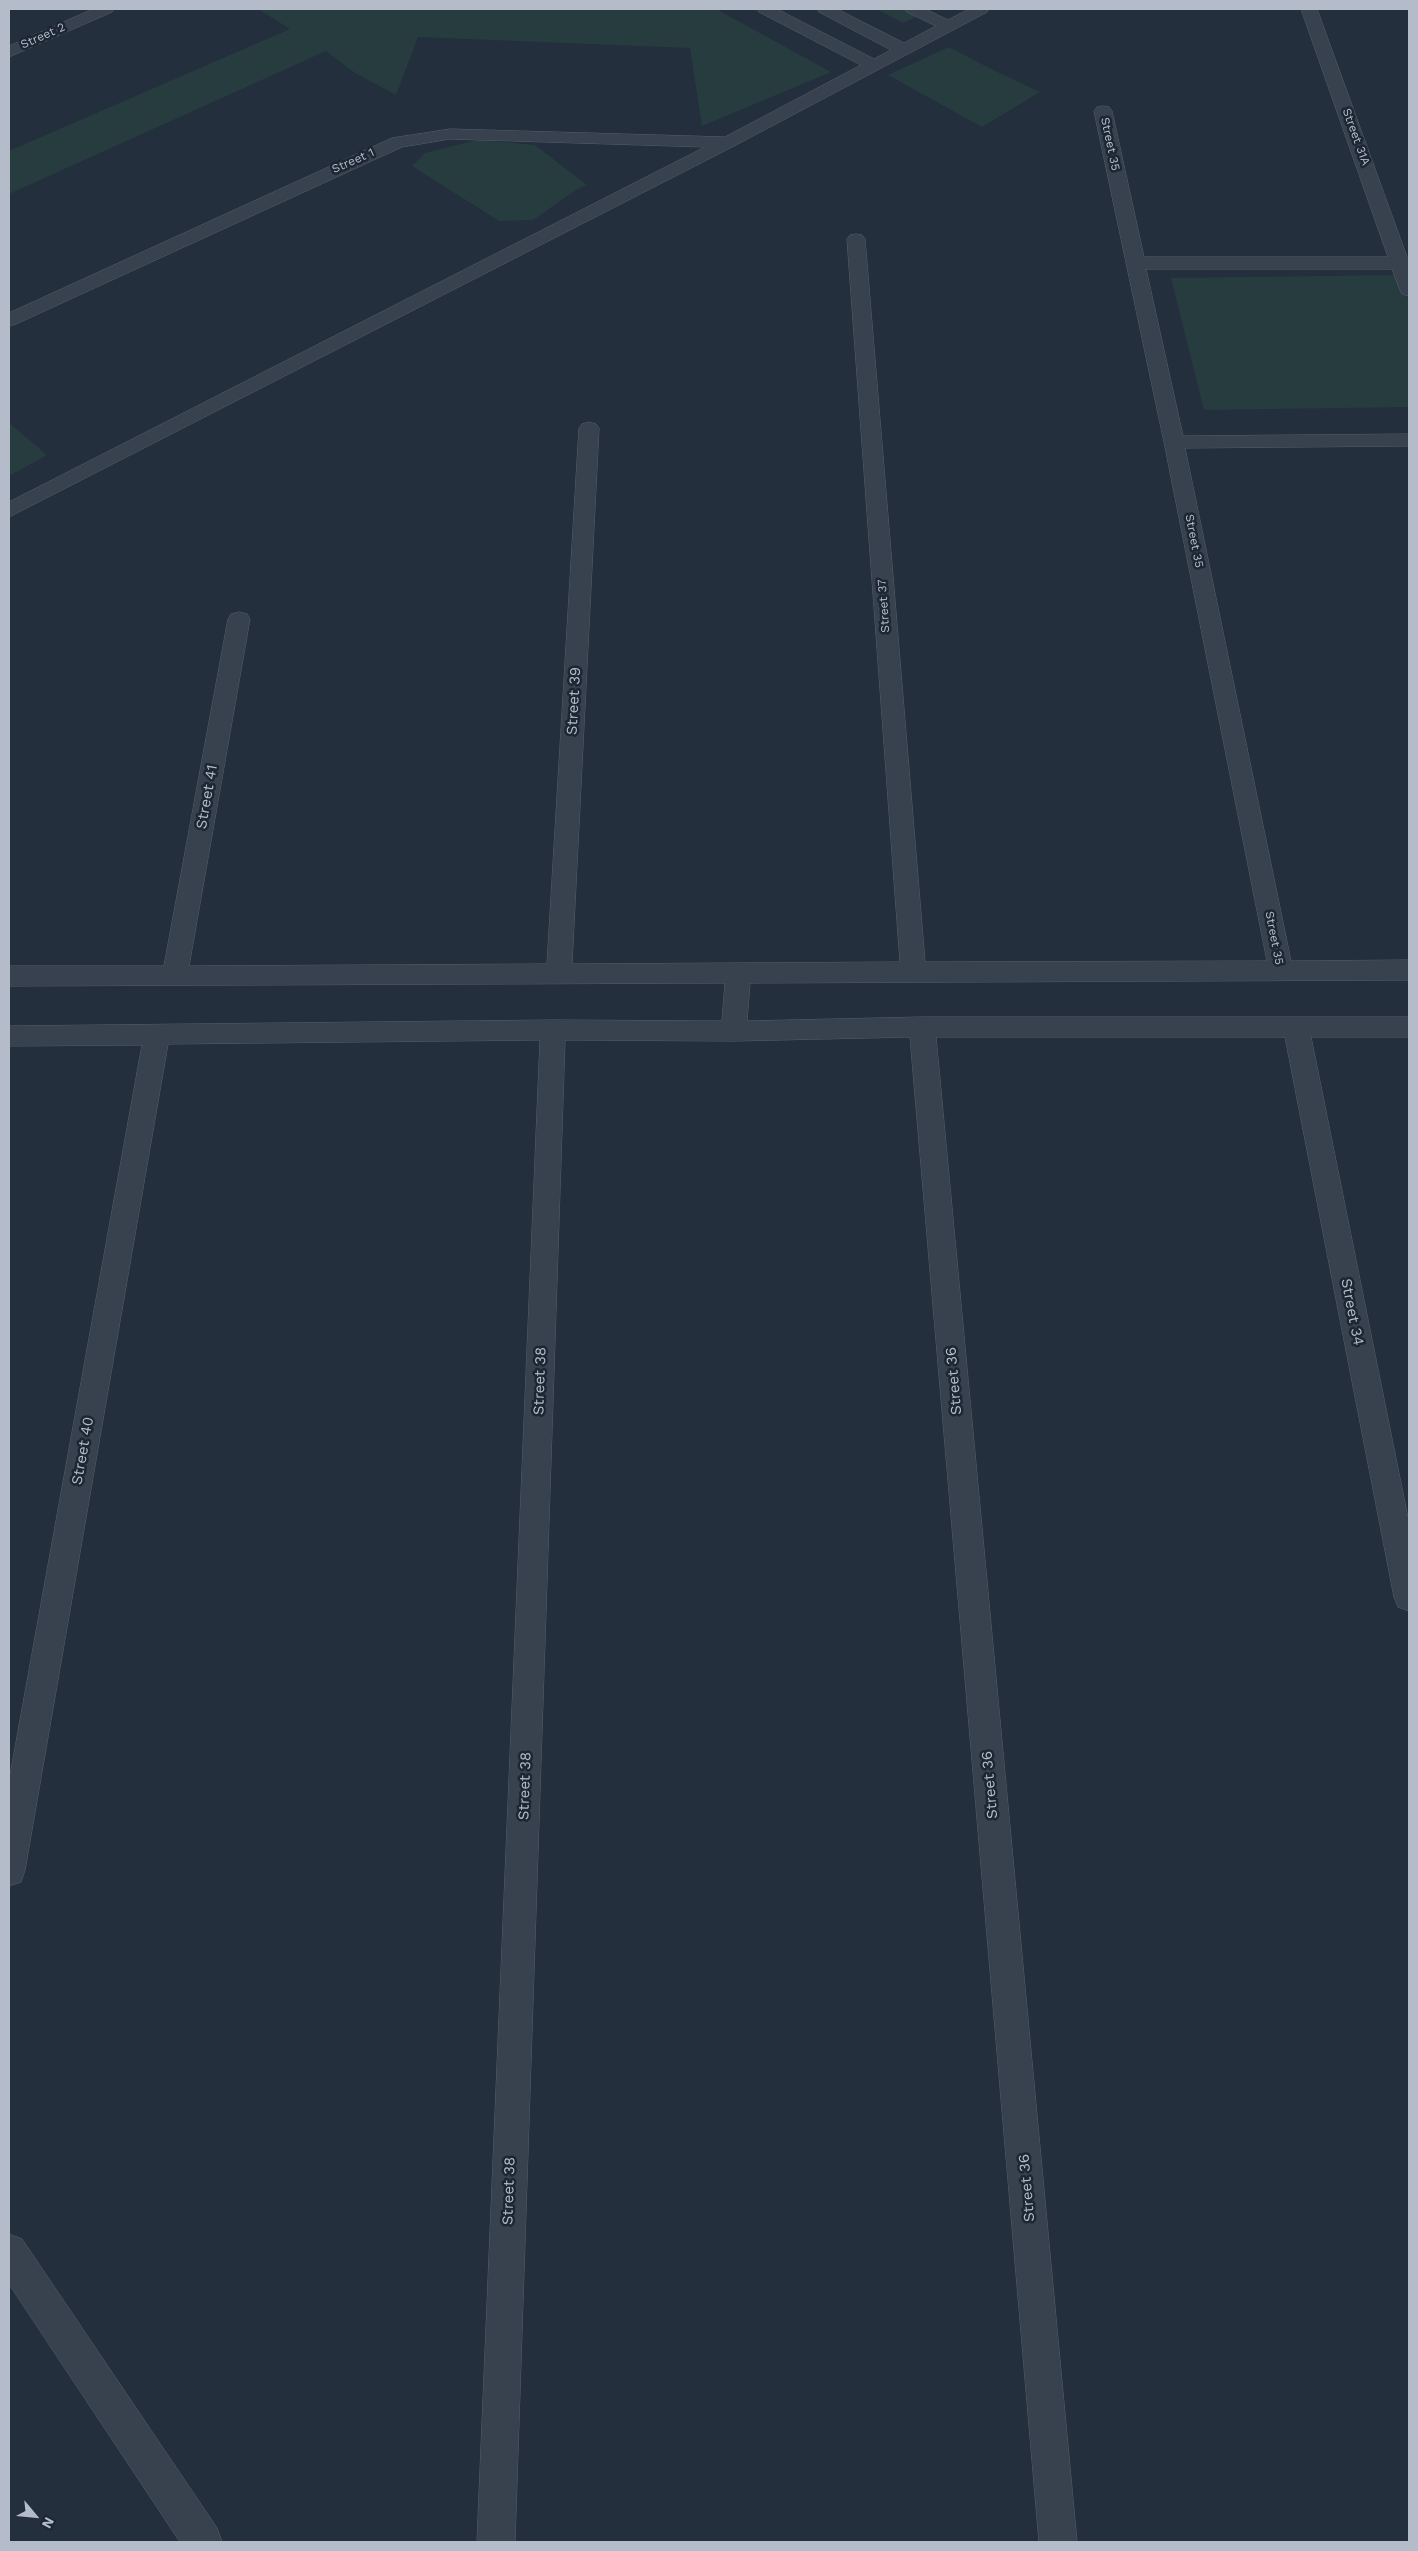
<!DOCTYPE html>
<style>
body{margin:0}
#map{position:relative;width:1418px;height:2551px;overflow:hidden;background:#242f3e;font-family:"Work Sans",sans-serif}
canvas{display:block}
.frame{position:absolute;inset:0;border:10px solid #b4bcc9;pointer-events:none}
.north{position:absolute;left:10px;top:2491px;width:50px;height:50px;-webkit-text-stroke:4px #1d2633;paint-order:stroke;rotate:118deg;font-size:14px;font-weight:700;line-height:20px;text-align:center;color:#b4bcc9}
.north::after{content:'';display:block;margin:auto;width:18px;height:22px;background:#b4bcc9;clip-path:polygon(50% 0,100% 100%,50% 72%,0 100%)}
</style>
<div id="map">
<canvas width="1418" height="2551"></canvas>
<div class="frame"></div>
<div class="north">N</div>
</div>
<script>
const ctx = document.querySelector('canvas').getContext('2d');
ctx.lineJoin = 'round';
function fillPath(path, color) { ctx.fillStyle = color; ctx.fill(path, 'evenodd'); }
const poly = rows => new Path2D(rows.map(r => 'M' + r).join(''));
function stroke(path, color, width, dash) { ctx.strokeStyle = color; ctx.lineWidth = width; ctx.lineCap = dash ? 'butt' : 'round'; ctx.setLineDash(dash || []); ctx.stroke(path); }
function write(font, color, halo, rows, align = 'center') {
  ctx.font = font + ' "Work Sans",sans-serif'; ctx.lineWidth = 5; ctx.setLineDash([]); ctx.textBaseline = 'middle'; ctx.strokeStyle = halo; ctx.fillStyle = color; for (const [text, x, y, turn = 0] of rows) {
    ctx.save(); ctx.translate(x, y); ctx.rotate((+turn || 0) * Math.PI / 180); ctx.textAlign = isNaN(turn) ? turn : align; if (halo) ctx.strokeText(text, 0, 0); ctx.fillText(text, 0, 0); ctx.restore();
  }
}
fillPath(poly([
 [258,9,716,9,831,72,702,126,690,48,418,37,396,95,355,73,326,51,9,194,9,151,290,29],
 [877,9,932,9,903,23],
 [949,47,993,70,1040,92,982,127,888,75],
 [477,140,535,145,587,185,579,188,533,220,499,221,412,166,425,153],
 [1400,275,1409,302,1409,407,1204,410,1171,278],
 [9,423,47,455,9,476]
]), '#263c3f');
const minor = poly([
 [93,9,114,9,112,12,9,57,9,46,93,9],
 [757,9,777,9,874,59,891,50,819,12,817,9,837,9,904,43,936,26,907,12,905,9,925,9,948,20,969,9,989,9,987,12,734,146,9,517,9,502,705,147,450,139,402,147,16,324,9,326,9,313,392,138,450,129,725,137,861,65,759,12,757,9],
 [1301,9,1317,9,1407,257,1409,258,1409,296,1402,294,1400,290,1392,269,1146,269,1183,436,1409,434,1409,446,1185,448,1291,961,1409,960,1409,980,750,983,747,1021,922,1017,1409,1017,1409,1037,1311,1037,1409,1523,1409,1611,1398,1607,1394,1597,1285,1037,936,1037,1077,2542,1039,2542,910,1037,734,1041,565,1040,515,2542,477,2542,540,1040,168,1044,25,1870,21,1882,9,1886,9,1781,142,1045,9,1046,9,1026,553,1020,722,1021,725,983,9,986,9,966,164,966,228,619,231,614,239,612,247,614,250,619,189,966,547,964,579,428,582,424,589,422,596,424,599,428,572,964,900,962,847,239,850,235,856,234,862,235,865,239,925,962,1267,961,1164,442,1094,111,1097,107,1103,106,1109,107,1112,111,1144,257,1388,257,1301,9],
 [9,2234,22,2239,217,2528,222,2542,180,2542,9,2284,9,2234]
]);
stroke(minor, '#565f6c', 1);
fillPath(minor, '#38414e');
write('12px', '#b4bcc9', '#1d2633', [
 ["Street 2",43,36,-24],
 ["Street 31A",1356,137,70],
 ["Street 35",1110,144,78],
 ["Street 1",353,161,-24],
 ["Street 35",1194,541,79],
 ["Street 37",884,606,-94],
 ["Street 35",1274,938,79]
]);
write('15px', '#b4bcc9', '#1d2633', [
 ["Street 39",574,701,-87],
 ["Street 41",207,797,-80],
 ["Street 34",1352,1312,79],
 ["Street 38",540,1381,-88],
 ["Street 36",954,1381,-95],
 ["Street 40",83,1451,-80],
 ["Street 36",990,1785,-95],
 ["Street 38",525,1786,-88],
 ["Street 36",1027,2188,-95],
 ["Street 38",509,2191,-88]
]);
</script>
